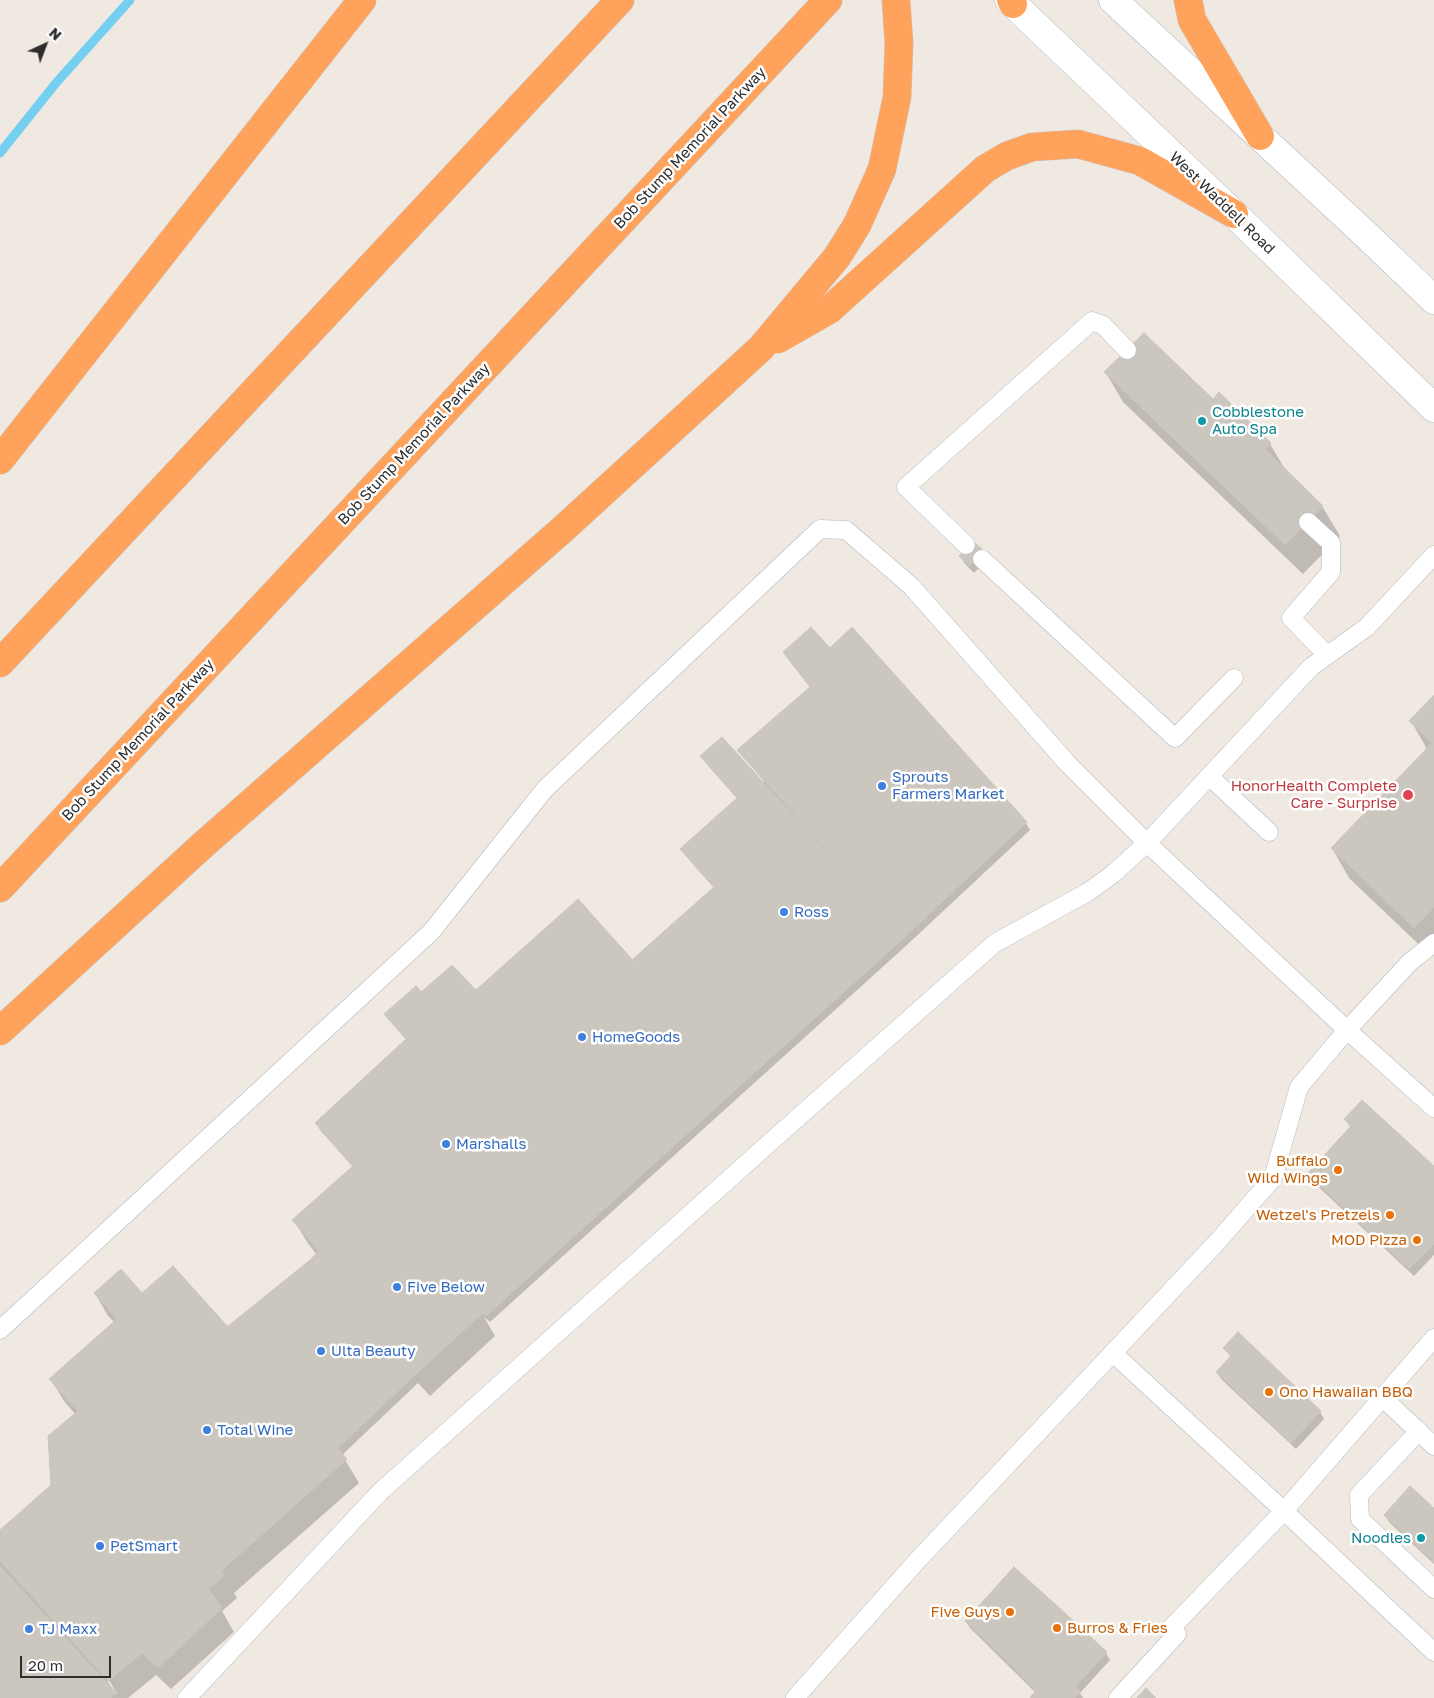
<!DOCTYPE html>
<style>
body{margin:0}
#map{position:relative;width:1434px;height:1698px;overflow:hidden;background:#efe9e1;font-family:"Golos Text",sans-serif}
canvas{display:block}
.north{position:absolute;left:20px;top:20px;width:50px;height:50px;-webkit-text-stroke:4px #fff;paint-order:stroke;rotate:43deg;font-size:14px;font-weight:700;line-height:20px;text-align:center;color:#2e2e2e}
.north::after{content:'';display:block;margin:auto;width:18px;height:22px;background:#2e2e2e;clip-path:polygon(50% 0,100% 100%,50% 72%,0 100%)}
.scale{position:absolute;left:20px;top:1656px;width:91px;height:22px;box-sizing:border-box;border:2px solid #2e2e2e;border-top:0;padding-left:6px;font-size:15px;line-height:18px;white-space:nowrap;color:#2e2e2e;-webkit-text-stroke:4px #fff;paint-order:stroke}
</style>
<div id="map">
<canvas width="1434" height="1698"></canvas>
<div class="north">N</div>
<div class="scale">20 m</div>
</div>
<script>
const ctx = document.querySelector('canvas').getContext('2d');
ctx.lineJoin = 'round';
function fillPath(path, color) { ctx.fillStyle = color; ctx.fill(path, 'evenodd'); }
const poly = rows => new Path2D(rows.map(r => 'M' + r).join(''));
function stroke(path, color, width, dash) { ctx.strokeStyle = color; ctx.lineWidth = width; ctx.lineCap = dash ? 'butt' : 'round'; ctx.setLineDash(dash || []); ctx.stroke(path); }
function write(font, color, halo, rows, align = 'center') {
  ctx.font = font + ' "Golos Text",sans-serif'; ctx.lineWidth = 5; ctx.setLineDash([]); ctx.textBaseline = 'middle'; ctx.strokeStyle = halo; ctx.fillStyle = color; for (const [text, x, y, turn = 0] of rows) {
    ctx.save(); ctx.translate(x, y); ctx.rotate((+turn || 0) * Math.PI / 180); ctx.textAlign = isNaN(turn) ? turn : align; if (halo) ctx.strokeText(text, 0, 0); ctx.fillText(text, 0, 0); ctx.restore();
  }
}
fillPath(poly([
 [1106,373,1270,444,1286,471,1322,506,1340,536,1303,574,1123,402],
 [961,557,987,559,974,573,965,564],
 [829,650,1026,823,1030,830,908,944,490,1322,484,1317,495,1336,430,1396,418,1383,342,1455,359,1483,234,1593,237,1598,222,1611,234,1632,171,1689,156,1675,128,1698,0,1698,0,1532,52,1485,75,1414,64,1401,51,1379,115,1323,108,1316,95,1293,142,1295,227,1328,317,1255,307,1242,294,1220,353,1167,320,1130,316,1123,407,1040,386,1014,421,994,476,992,639,966,635,959,714,888,686,856,681,849,738,799,706,763,702,756,763,783,764,781,743,757,739,750,811,688,785,652],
 [106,1675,117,1694,116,1694,104,1676],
 [1434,697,1434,955,1432,957,1349,878,1332,848,1427,749,1411,721],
 [1345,1119,1434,1167,1434,1255,1414,1276,1312,1181,1308,1174,1351,1128],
 [1225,1348,1320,1412,1324,1419,1296,1449,1221,1379,1217,1372,1231,1358],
 [1434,1510,1434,1564,1389,1522,1385,1515],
 [966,1621,1106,1653,1110,1660,1080,1693,1083,1698,1033,1698,1036,1693,970,1628]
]), '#0003');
stroke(poly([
 [0,153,56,83,130,0]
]), '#75cff0', 9);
const building = poly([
 [1144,333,1213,399,1219,392,1271,443,1265,449,1323,506,1285,545,1104,372,1144,333],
 [974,542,984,551,969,566,959,556,974,542],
 [811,627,830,648,852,627,1027,822,905,937,737,750,810,687,783,652,811,627],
 [1434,695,1434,907,1414,928,1331,848,1432,743,1409,721,1434,695],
 [722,737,905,937,743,1083,633,959,714,887,680,849,737,798,700,756,722,737],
 [578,899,743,1083,612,1202,421,992,452,965,476,990,578,899],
 [416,986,612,1202,486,1316,315,1123,406,1039,384,1014,416,986],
 [1362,1100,1434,1166,1434,1244,1409,1269,1307,1174,1351,1126,1344,1119,1362,1100],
 [353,1166,483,1313,416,1374,310,1260,319,1251,292,1220,353,1166],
 [310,1260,416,1374,337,1449,227,1327,310,1260],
 [173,1266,347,1459,221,1571,49,1379,117,1319,94,1293,121,1269,142,1293,173,1266],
 [1238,1332,1321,1411,1291,1443,1216,1372,1231,1356,1223,1348,1238,1332],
 [78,1411,225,1575,208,1589,222,1608,158,1668,142,1653,108,1681,0,1561,0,1530,51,1485,48,1436,78,1411],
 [1410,1486,1434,1508,1434,1562,1384,1515,1410,1486],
 [0,1566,116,1693,111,1698,0,1698,0,1566],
 [1014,1567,1055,1604,1005,1659,965,1621,1014,1567],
 [1055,1604,1107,1652,1076,1686,1080,1692,1075,1698,1032,1698,1030,1697,1036,1691,1005,1659,1055,1604],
 [1146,1688,1156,1698,1137,1698,1146,1688]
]);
fillPath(building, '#cbc7bf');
stroke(building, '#cbc5ba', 1);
const lane = poly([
 [1308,522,1331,543,1331,572,1291,618,1327,655],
 [966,545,906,487,1092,321,1103,325,1127,350],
 [982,559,1175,738,1234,678],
 [1209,776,1269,832],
 [0,1330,431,932,545,789,820,529,846,530,911,586,1068,764,1147,843,1347,1030,1434,1108],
 [1113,1353,1284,1511,1434,1652],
 [1382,1397,1434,1446],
 [1419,1431,1359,1495,1360,1519,1434,1589],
 [1171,1628,1284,1511,1434,1338],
 [187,1698,381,1491,776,1137,995,943,1088,892,1113,874,1147,843,1311,667,1367,627,1434,555],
 [795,1698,916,1562,1218,1241,1273,1178,1299,1087,1347,1030,1410,962,1434,943],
 [1118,1698,1177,1634]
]);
const secondary = poly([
 [1009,0,1234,214,1434,408],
 [1113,0,1363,232,1434,300]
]);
const highway = poly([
 [1011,0,1013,4],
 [1188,0,1192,20,1260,136],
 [778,339,829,310,985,169,1007,156,1032,147,1078,144,1140,161,1234,214],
 [0,460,362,0],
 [0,663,620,0],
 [0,888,828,0],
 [0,1031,204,844,563,529,761,348,837,257,857,225,882,169,897,97,899,43,896,0]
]);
stroke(lane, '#b4b7c1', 19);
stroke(secondary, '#b4b7c1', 29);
stroke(highway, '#c9c9c9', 29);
stroke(lane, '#fff', 18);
stroke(secondary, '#fff', 28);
stroke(highway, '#ffa35c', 28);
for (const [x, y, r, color] of [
 [1202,421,5,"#0f9aa8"],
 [882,786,5,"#3f7fe0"],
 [1408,795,6,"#e0444e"],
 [784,912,5,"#3f7fe0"],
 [582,1037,5,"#3f7fe0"],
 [446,1144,5,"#3f7fe0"],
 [1338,1170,5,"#e8710a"],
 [1390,1215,5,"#e8710a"],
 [1417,1240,5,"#e8710a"],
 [397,1287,5,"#3f7fe0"],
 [321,1351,5,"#3f7fe0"],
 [1269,1392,5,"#e8710a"],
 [207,1430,5,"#3f7fe0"],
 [1421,1538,5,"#0f9aa8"],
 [100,1546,5,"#3f7fe0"],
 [1010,1612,5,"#e8710a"],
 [1057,1628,5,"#e8710a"],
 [29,1629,5,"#3f7fe0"]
]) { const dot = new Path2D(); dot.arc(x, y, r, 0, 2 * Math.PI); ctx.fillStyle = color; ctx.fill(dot); stroke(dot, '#fff', 2); }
write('15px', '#2e2e2e', '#fff', [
 ["Bob Stump Memorial Parkway",690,148,-47],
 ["West Waddell Road",1222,203,44],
 ["Bob Stump Memorial Parkway",414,444,-47],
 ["Bob Stump Memorial Parkway",138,740,-47]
]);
write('15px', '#0d838f', '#fff', [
 ["Cobblestone",1212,412],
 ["Auto Spa",1212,429],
 ["Noodles",1411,1538,"right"]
], 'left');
write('15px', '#366cbe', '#fff', [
 ["Sprouts",892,777],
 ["Farmers Market",892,794],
 ["Ross",794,912],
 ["HomeGoods",592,1037],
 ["Marshalls",456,1144],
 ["Five Below",407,1287],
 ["Ulta Beauty",331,1351],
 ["Total Wine",217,1430],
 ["PetSmart",110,1546],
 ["TJ Maxx",39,1629]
], 'left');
write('15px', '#be3a42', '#fff', [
 ["HonorHealth Complete",1397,786],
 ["Care - Surprise",1397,803]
], 'right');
write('15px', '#c56008', '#fff', [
 ["Buffalo",1328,1161],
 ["Wild Wings",1328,1178],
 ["Wetzel's Pretzels",1380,1215],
 ["MOD Pizza",1407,1240],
 ["Ono Hawaiian BBQ",1279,1392,"left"],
 ["Five Guys",1000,1612],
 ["Burros & Fries",1067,1628,"left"]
], 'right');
</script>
